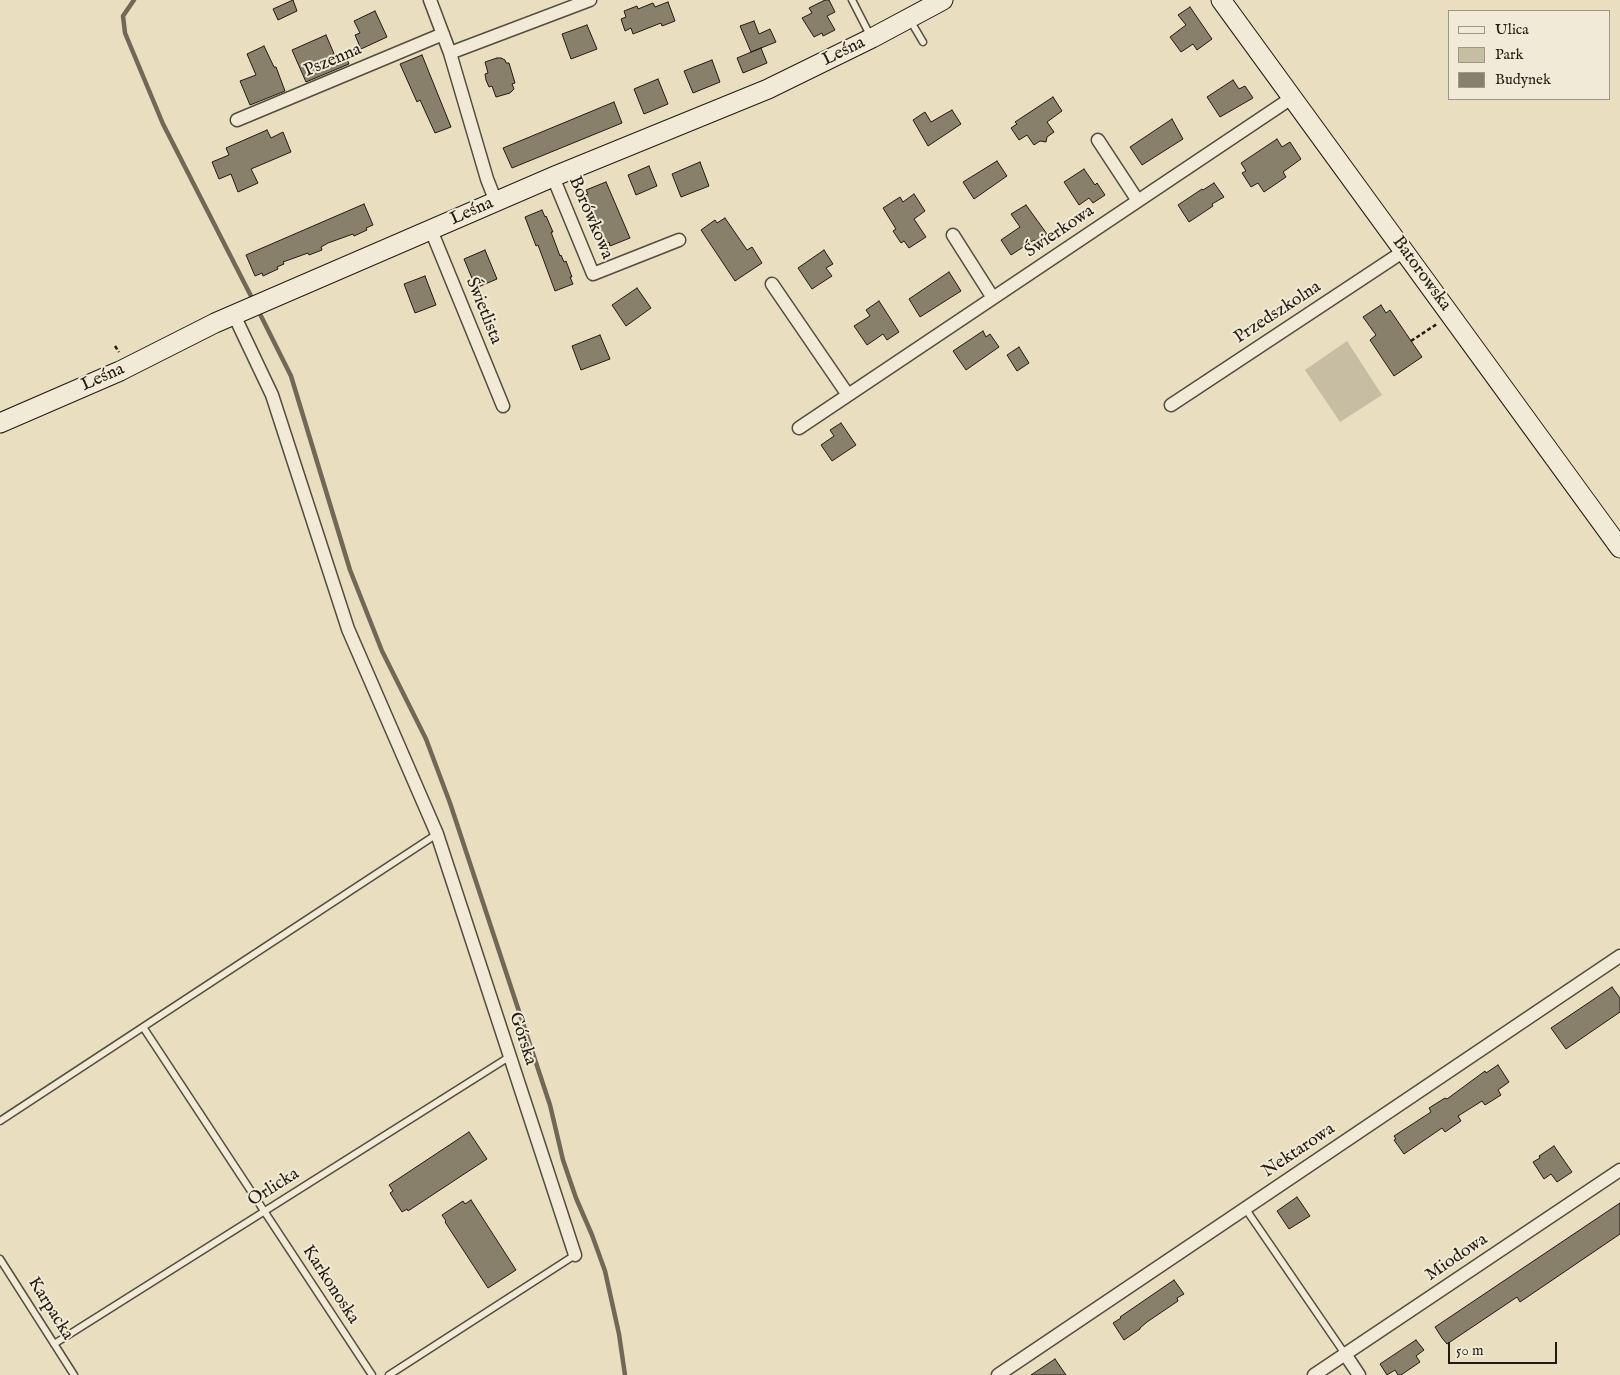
<!DOCTYPE html>
<meta charset="utf-8">
<style>
body{margin:0}
#map{position:relative;width:1620px;height:1375px;overflow:hidden;background:#e9dec0;font-family:"IM FELL English",serif}
canvas{display:block}
.legend{position:absolute;left:1448px;top:10px;width:162px;height:90px;box-sizing:border-box;background:#f1ead6;border:1px solid #9e9787;margin:0;padding:6px 9px;list-style:none;font-size:15px;color:#221b11}
.legend li{display:flex;align-items:center;gap:10px;height:25px}
.legend b{width:25px;border:1px solid #9e9787}
.scale{position:absolute;left:1448px;top:1342px;width:109px;height:22px;box-sizing:border-box;border:2px solid #221b11;border-top:0;padding-left:6px;font-size:15px;line-height:18px;white-space:nowrap;color:#221b11;-webkit-text-stroke:4px #f1ead6;paint-order:stroke}
</style>
<div id="map">
<canvas width="1620" height="1375"></canvas>
<ul class="legend">
<li><b style="height:6px;background:#f1ead6"></b>Ulica</li>
<li><b style="height:14px;background:#c7bda2"></b>Park</li>
<li><b style="height:14px;background:#89806c"></b>Budynek</li>
</ul>
<div class="scale">50 m</div>
</div>
<script>
const ctx = document.querySelector('canvas').getContext('2d');
ctx.lineJoin = 'round';
function fillPath(path, color) { ctx.fillStyle = color; ctx.fill(path, 'evenodd'); }
const poly = rows => new Path2D(rows.map(r => 'M' + r).join(''));
function stroke(path, color, width, dash) { ctx.strokeStyle = color; ctx.lineWidth = width; ctx.lineCap = dash ? 'butt' : 'round'; ctx.setLineDash(dash || []); ctx.stroke(path); }
function write(font, color, halo, rows, align = 'center') {
  ctx.font = font + ' "IM FELL English",serif'; ctx.lineWidth = 4; ctx.setLineDash([]); ctx.textBaseline = 'middle'; ctx.strokeStyle = halo; ctx.fillStyle = color; for (const [text, x, y, turn = 0] of rows) {
    ctx.save(); ctx.translate(x, y); ctx.rotate((+turn || 0) * Math.PI / 180); ctx.textAlign = isNaN(turn) ? turn : align; if (halo) ctx.strokeText(text, 0, 0); ctx.fillText(text, 0, 0); ctx.restore();
  }
}
fillPath(poly([
 [1347,341,1382,395,1340,422,1305,370]
]), '#c7bda2');
stroke(poly([
 [134,0,123,16,125,33,163,124,252,298],
 [261,316,291,376,350,570,367,613,382,651,426,739,450,803,550,1105,563,1160,576,1198,592,1235,605,1271,619,1334,625,1375]
]), '#716856', 4.5);
const building = poly([
 [293,0,297,11,278,20,273,9,293,0],
 [825,0,829,0,835,12,827,16,835,30,823,36,822,33,814,37,802,18,812,13,809,8,825,0],
 [668,2,675,21,662,26,661,23,633,34,631,28,625,31,621,19,626,17,624,11,637,6,638,9,653,3,655,7,668,2],
 [1190,7,1212,39,1197,50,1193,44,1181,52,1170,37,1186,25,1178,15,1190,7],
 [375,11,387,37,361,49,355,35,360,33,354,21,375,11],
 [754,21,759,34,770,29,776,42,751,52,740,26,754,21],
 [587,25,597,49,571,59,562,34,587,25],
 [326,35,335,56,344,52,349,64,306,82,292,50,326,35],
 [264,46,274,67,276,67,285,91,250,105,240,81,256,75,247,54,264,46],
 [761,48,767,63,743,73,737,58,761,48],
 [422,55,451,127,435,133,420,100,417,102,400,64,422,55],
 [497,58,501,58,505,60,506,63,509,63,515,83,512,84,514,89,510,93,496,97,492,86,489,87,486,80,485,74,488,73,485,62,497,58],
 [712,60,720,82,693,93,684,71,712,60],
 [658,79,668,104,644,114,634,89,658,79],
 [1233,80,1239,89,1245,86,1253,98,1220,117,1207,97,1233,80],
 [1053,97,1062,111,1047,122,1054,132,1047,137,1046,142,1040,141,1034,145,1027,135,1019,140,1011,128,1017,124,1015,122,1053,97],
 [614,102,622,123,512,168,503,148,614,102],
 [952,110,961,124,928,146,913,120,925,112,931,122,952,110],
 [1172,119,1183,139,1142,165,1130,147,1172,119],
 [267,130,271,138,283,132,291,152,251,169,258,183,238,192,231,174,219,179,212,162,229,155,226,148,267,130],
 [1277,139,1282,147,1290,142,1301,159,1283,172,1286,177,1264,192,1258,183,1251,187,1242,173,1246,171,1241,163,1277,139],
 [997,161,1007,176,974,199,963,182,997,161],
 [700,162,709,186,681,197,672,174,700,162],
 [649,166,657,186,636,195,628,175,649,166],
 [1084,169,1095,185,1097,183,1105,195,1093,203,1089,198,1079,205,1064,182,1084,169],
 [606,182,630,238,610,246,609,242,606,244,585,195,588,194,586,190,606,182],
 [1214,183,1224,197,1212,204,1213,206,1189,222,1178,205,1202,189,1203,190,1214,183],
 [914,194,925,211,914,219,926,237,909,248,904,241,901,243,893,231,896,229,883,208,900,197,903,202,914,194],
 [364,204,373,225,366,228,367,230,354,236,353,234,328,243,321,247,322,250,309,255,308,253,283,262,284,264,277,267,278,269,263,276,262,273,255,276,246,255,364,204],
 [1026,205,1047,234,1036,242,1034,240,1011,255,1001,240,1020,227,1011,214,1026,205],
 [542,210,545,217,546,216,553,232,551,232,560,256,561,255,564,262,566,261,572,277,570,277,573,284,555,291,538,245,536,246,525,217,542,210],
 [725,218,747,250,752,247,762,263,735,281,701,230,715,220,717,223,725,218],
 [485,250,497,279,476,288,464,259,485,250],
 [824,250,833,264,826,268,832,276,812,289,798,268,824,250],
 [949,272,961,291,920,317,909,299,949,272],
 [425,276,436,305,415,313,404,284,425,276],
 [637,288,651,308,626,326,612,305,637,288],
 [879,301,899,332,887,340,883,334,867,345,854,326,870,316,866,310,879,301],
 [1381,305,1386,313,1390,310,1422,357,1394,376,1370,340,1376,335,1363,317,1381,305],
 [983,331,986,337,990,334,999,347,966,370,953,351,983,331],
 [600,335,610,359,581,370,572,346,600,335],
 [1019,347,1029,363,1017,371,1007,355,1019,347],
 [841,423,856,445,832,461,821,445,834,436,830,430,841,423],
 [1612,987,1620,998,1620,1012,1566,1049,1551,1028,1612,987],
 [1498,1065,1509,1082,1498,1090,1501,1095,1485,1105,1482,1101,1458,1116,1461,1121,1445,1132,1442,1128,1404,1154,1394,1140,1396,1139,1394,1136,1431,1112,1429,1108,1445,1098,1447,1099,1485,1071,1486,1073,1498,1065],
 [469,1132,487,1159,408,1211,407,1209,402,1212,390,1193,393,1191,389,1185,469,1132],
 [1554,1146,1572,1172,1557,1182,1551,1174,1544,1179,1533,1162,1540,1158,1539,1156,1554,1146],
 [1297,1197,1310,1216,1289,1229,1277,1211,1297,1197],
 [471,1200,516,1270,488,1288,445,1222,446,1221,442,1215,463,1201,465,1204,471,1200],
 [1620,1203,1620,1234,1520,1302,1517,1297,1447,1344,1442,1338,1435,1327,1620,1203],
 [1174,1280,1184,1294,1177,1298,1178,1301,1147,1322,1140,1328,1140,1329,1124,1340,1113,1323,1121,1318,1120,1317,1174,1280],
 [1416,1340,1424,1350,1416,1356,1420,1362,1401,1375,1398,1375,1395,1370,1387,1375,1380,1364,1416,1340],
 [1055,1359,1066,1375,1031,1375,1055,1359]
]);
fillPath(building, '#89806c');
stroke(building, '#221b11', 1);
const lane = poly([
 [852,0,871,37],
 [910,20,923,42],
 [143,1027,372,1375],
 [0,1121,437,834],
 [1245,1208,1345,1354],
 [0,1259,74,1375],
 [54,1344,509,1057],
 [389,1375,575,1255]
]);
const street = poly([
 [430,0,450,53,487,179,496,202],
 [450,53,590,0],
 [237,120,443,34],
 [1098,140,1138,201],
 [553,177,593,274,679,240],
 [431,230,503,406],
 [953,235,993,298],
 [772,284,848,395],
 [234,315,272,395,348,629,437,834,575,1255],
 [1171,405,1404,251],
 [799,428,1293,97],
 [1345,1354,1359,1375],
 [998,1375,1620,956],
 [1314,1375,1620,1170]
]);
const secondary = poly([
 [1221,0,1620,548],
 [0,423,120,371,215,323,555,176,768,89,872,38,943,0]
]);
stroke(lane, '#544c3d', 9);
stroke(street, '#544c3d', 15);
stroke(secondary, '#221b11', 21);
stroke(poly([
 [1411,341,1437,324],
 [115,346,119,352]
]), '#221b11', 2.5, [4, 2.5]);
stroke(lane, '#f1ead6', 6);
stroke(street, '#f1ead6', 12);
stroke(secondary, '#f1ead6', 19);
write('18px', '#221b11', '#f1ead6', [
 ["Leśna",844,52,-26],
 ["Pszenna",333,61,-23],
 ["Leśna",472,212,-24],
 ["Borówkowa",590,218,67],
 ["Świerkowa",1060,232,-34],
 ["Batorowska",1421,274,54],
 ["Świetlista",483,311,68],
 ["Przedszkolna",1278,313,-33],
 ["Leśna",103,378,-24],
 ["Górska",522,1039,72],
 ["Nektarowa",1299,1151,-34],
 ["Orlicka",274,1188,-32],
 ["Miodowa",1457,1258,-34],
 ["Karkonoska",330,1285,57],
 ["Karpacka",50,1309,58]
]);
</script>
